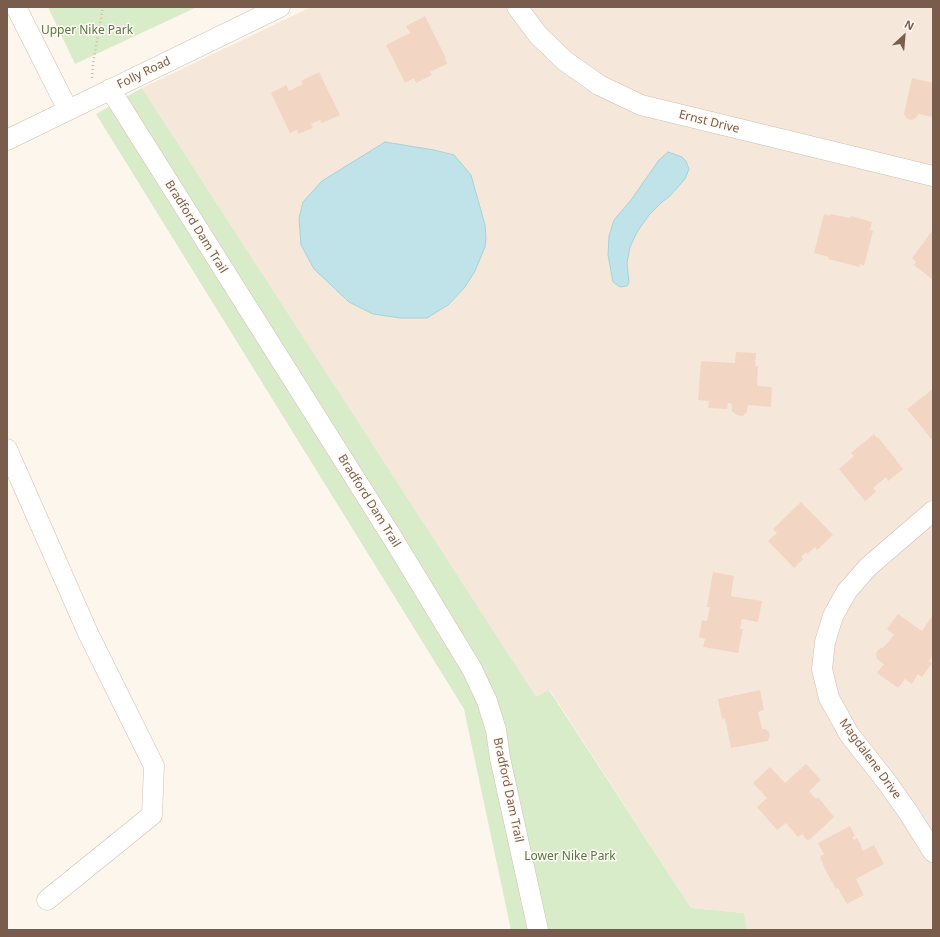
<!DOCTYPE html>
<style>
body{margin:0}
#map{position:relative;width:940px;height:937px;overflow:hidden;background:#fdf6ec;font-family:"Noto Sans",sans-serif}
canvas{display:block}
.frame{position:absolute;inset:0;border:8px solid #7a5c4d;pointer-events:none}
.north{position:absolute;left:884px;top:16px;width:40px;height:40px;-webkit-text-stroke:3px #fffaf3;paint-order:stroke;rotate:26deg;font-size:11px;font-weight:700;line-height:16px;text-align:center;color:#7a5c4d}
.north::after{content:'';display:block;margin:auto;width:14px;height:18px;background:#7a5c4d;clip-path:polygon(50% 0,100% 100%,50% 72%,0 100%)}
</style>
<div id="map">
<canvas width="940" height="937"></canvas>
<div class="frame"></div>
<div class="north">N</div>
</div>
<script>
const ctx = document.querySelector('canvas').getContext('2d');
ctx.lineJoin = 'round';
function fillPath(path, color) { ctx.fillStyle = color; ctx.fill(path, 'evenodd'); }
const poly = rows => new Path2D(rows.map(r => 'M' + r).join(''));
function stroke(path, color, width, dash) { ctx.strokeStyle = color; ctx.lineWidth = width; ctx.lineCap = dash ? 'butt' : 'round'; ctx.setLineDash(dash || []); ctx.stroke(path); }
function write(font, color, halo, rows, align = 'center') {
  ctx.font = font + ' "Noto Sans",sans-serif'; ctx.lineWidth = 3; ctx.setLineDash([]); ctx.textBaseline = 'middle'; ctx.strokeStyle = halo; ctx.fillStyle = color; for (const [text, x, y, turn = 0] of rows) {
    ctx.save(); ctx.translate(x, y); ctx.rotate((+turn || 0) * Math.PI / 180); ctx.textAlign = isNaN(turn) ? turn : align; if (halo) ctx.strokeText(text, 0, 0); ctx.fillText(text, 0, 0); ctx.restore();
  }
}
fillPath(poly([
 [311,7,933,7,933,930,747,930,744,913,691,908,550,690,536,698,142,88]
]), '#f5e8da');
fillPath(poly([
 [48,7,197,7,75,64],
 [142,88,536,697,549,690,691,908,744,913,747,930,511,930,464,709,96,114]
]), '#d8ecc9');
const water = poly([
 [385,142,434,150,454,155,471,175,485,225,486,238,485,247,475,271,465,287,448,305,427,318,400,318,373,314,349,302,314,269,301,245,299,218,303,202,322,181,385,142],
 [668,152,682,157,686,161,689,169,685,179,677,188,670,196,662,202,649,215,637,232,630,247,627,263,629,282,627,286,620,287,613,282,608,255,609,236,614,220,631,200,659,160,668,152]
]);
fillPath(water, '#bfe3e8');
stroke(water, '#a5d3da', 1);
fillPath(poly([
 [425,16,446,58,445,59,447,64,430,72,432,75,416,83,414,78,405,83,386,45,410,33,406,26],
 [319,72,340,115,322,123,320,120,311,124,313,128,298,134,297,130,290,133,271,93,286,85,289,91,303,84,301,81],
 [912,78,933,83,933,117,918,114,917,117,912,120,907,119,904,114],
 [824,214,830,216,830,214,850,218,851,216,872,222,870,230,873,231,864,266,860,264,860,267,828,259,829,257,814,253],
 [932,231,933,232,933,280,914,265,916,262,912,258],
 [736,352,756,353,755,366,758,366,757,386,772,387,771,407,748,405,747,412,742,416,737,415,732,411,732,404,728,403,727,409,708,408,709,401,698,400,701,361,735,363],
 [933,389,933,440,932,440,907,409],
 [874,434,877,438,878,437,903,469,888,481,886,477,873,488,876,492,865,501,839,469,854,456,851,453],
 [801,502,833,535,817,550,815,547,807,554,806,552,801,557,803,559,794,568,768,541,777,533,773,529],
 [713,572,734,576,731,596,762,601,758,622,742,619,740,629,743,629,738,653,703,647,705,639,699,637,702,620,707,621,710,607,707,607],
 [898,614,922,631,933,615,933,655,929,661,932,663,922,677,918,674,912,684,905,679,898,688,877,673,884,664,877,659,876,654,879,649,884,647,894,635,887,629],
 [760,690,764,710,758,712,762,729,765,729,769,732,770,736,768,741,731,748,725,718,722,719,718,699],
 [806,764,821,780,809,791,816,799,818,797,834,817,808,841,802,834,798,837,786,823,777,830,757,807,767,798,753,783,770,767,785,783],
 [850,826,855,836,852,837,854,840,857,838,862,847,861,848,863,851,874,845,884,864,856,879,864,895,847,904,838,888,836,889,826,871,820,857,824,854,818,843]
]), '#f3d5c3');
const minor = poly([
 [16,7,68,110],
 [517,7,538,35,565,61,599,85,641,105,933,176],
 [110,89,392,537,472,669,487,701,496,730,500,758,538,930],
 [7,140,280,7],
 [7,449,88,633,154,766,152,815,47,900],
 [933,511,868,567,847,591,833,616,825,642,822,669,829,698,849,734,886,781,910,815,933,852]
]);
stroke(minor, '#d1beb0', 21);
stroke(poly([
 [92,78,93,63,103,7]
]), '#d9b8a5', 2.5, [1, 3]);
stroke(minor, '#fff', 20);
write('12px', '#537a41', '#fffaf3', [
 ["Upper Nike Park",87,31],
 ["Lower Nike Park",570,857]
]);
write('12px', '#7a5c4d', '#fffaf3', [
 ["Folly Road",144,73,-26],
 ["Ernst Drive",709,122,14],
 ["Bradford Dam Trail",196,227,58],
 ["Bradford Dam Trail",369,501,58],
 ["Magdalene Drive",870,759,54],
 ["Bradford Dam Trail",508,790,78]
]);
</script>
